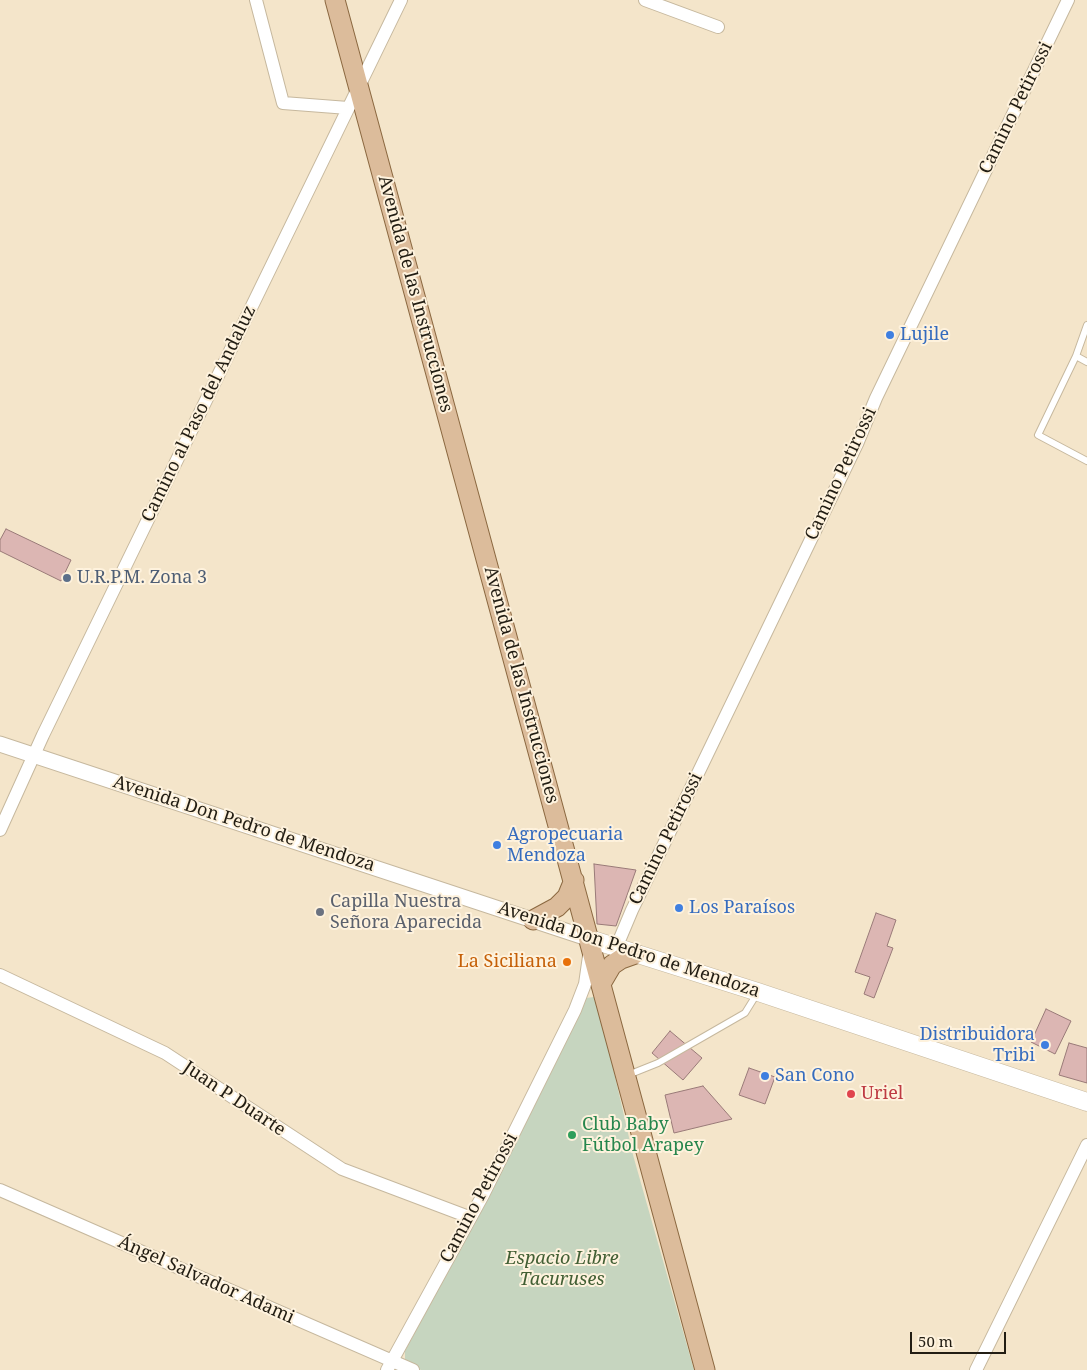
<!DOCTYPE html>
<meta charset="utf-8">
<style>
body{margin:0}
#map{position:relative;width:1087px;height:1370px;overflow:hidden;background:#f4e5ca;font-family:"Noto Serif",serif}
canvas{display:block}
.scale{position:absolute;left:910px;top:1332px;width:96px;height:22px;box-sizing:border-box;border:2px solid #221d13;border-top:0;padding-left:6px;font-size:15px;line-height:18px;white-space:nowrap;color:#221d13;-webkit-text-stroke:4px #fef2dd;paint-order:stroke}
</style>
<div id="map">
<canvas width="1087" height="1370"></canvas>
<div class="scale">50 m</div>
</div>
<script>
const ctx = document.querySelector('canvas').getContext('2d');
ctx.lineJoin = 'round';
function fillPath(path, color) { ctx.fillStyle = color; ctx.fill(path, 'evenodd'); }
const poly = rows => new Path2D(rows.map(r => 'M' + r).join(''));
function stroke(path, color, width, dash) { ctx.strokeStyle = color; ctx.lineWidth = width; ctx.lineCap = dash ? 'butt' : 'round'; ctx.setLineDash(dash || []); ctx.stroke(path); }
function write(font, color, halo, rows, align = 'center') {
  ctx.font = font + ' "Noto Serif",serif'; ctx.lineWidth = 4; ctx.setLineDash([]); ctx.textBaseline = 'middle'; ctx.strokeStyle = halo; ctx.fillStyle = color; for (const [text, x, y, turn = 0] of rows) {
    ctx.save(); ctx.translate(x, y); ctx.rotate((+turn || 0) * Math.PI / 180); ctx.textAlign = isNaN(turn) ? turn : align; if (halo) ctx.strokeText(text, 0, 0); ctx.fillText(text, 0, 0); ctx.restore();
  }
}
fillPath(poly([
 [594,997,598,1002,633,1155,694,1370,421,1370,410,1365,405,1361,405,1351,497,1180,586,998]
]), '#c6d5bf');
const building = poly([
 [6,529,71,560,61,581,0,551,0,540,6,529],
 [594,864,636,870,616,926,597,924,594,864],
 [876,913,896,920,887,946,893,948,874,998,864,994,870,977,855,972,876,913],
 [1046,1009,1071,1021,1055,1054,1031,1042,1046,1009],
 [670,1031,702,1058,683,1080,652,1053,670,1031],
 [1069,1043,1087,1048,1087,1083,1059,1075,1069,1043],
 [749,1068,775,1077,765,1104,739,1095,749,1068],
 [703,1086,732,1119,674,1133,665,1095,703,1086]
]);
fillPath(building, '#dcb6b3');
stroke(building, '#997a78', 1);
const service = poly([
 [1087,325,1076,356,1038,435,1087,461],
 [1076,356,1087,362],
 [628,1075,658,1063,745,1013,758,992]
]);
const minor = poly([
 [256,0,283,103,348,108],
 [645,0,718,27],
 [0,830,43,735,401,0],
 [616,948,632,910,857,444,876,398,1068,0],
 [0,975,165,1053,342,1169,469,1217],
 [0,1190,413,1370],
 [387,1370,483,1195,575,1010,585,984,589,956],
 [976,1370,1087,1145]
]);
const tertiary = poly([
 [0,744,590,939]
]);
const secondary = poly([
 [590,939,758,992,1087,1102]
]);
const primary = poly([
 [335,0,705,1370],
 [533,920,557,907,567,897,574,880],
 [602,982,612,965,621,959,635,954]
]);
stroke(service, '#c6b89e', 8);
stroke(minor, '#c6b89e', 14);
stroke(tertiary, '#c6b89e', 17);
stroke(secondary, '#c6b89e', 19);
stroke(primary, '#8b6840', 21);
stroke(service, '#fff', 6);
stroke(minor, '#fff', 12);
stroke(tertiary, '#fff', 15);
stroke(secondary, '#fff', 18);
stroke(primary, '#dcbc9b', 19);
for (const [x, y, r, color] of [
 [890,335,5,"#3f7fe0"],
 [67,578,5,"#5c6f8a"],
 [497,845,5,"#3f7fe0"],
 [679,908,5,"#3f7fe0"],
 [320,912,5,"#6b7280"],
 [567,962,5,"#e8710a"],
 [1045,1045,5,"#3f7fe0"],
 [765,1076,5,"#3f7fe0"],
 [851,1094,5,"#e0444e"],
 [572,1135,5,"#2e9e5b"]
]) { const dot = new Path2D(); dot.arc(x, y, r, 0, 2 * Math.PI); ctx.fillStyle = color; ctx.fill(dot); stroke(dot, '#fef2dd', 2); }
write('18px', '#221d13', '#fef2dd', [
 ["Camino Petirossi",1016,108,-64],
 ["Avenida de las Instrucciones",415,294,75],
 ["Camino al Paso del Andaluz",199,414,-64],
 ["Camino Petirossi",841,474,-65],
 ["Avenida de las Instrucciones",521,685,75],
 ["Avenida Don Pedro de Mendoza",244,824,18],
 ["Camino Petirossi",666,839,-64],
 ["Avenida Don Pedro de Mendoza",629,950,18],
 ["Juan P Duarte",234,1099,34],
 ["Camino Petirossi",479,1198,-62],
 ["Ángel Salvador Adami",206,1280,24]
]);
write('18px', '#366cbe', '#fef2dd', [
 ["Lujile",900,335],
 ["Agropecuaria",507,835],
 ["Mendoza",507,856],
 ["Los Paraísos",689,908],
 ["Distribuidora",1035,1035,"right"],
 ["Tribi",1035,1056,"right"],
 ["San Cono",775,1076]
], 'left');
write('18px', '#4e5e75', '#fef2dd', [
 ["U.R.P.M. Zona 3",77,578]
], 'left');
write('18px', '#5b616d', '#fef2dd', [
 ["Capilla Nuestra",330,902],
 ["Señora Aparecida",330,923]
], 'left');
write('18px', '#c56008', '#fef2dd', [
 ["La Siciliana",557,962]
], 'right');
write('18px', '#be3a42', '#fef2dd', [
 ["Uriel",861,1094]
], 'left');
write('18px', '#27864d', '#fef2dd', [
 ["Club Baby",582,1125],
 ["Fútbol Arapey",582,1146]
], 'left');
write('italic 18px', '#425f34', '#fef2dd', [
 ["Espacio Libre",562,1259],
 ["Tacuruses",562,1280]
]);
</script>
